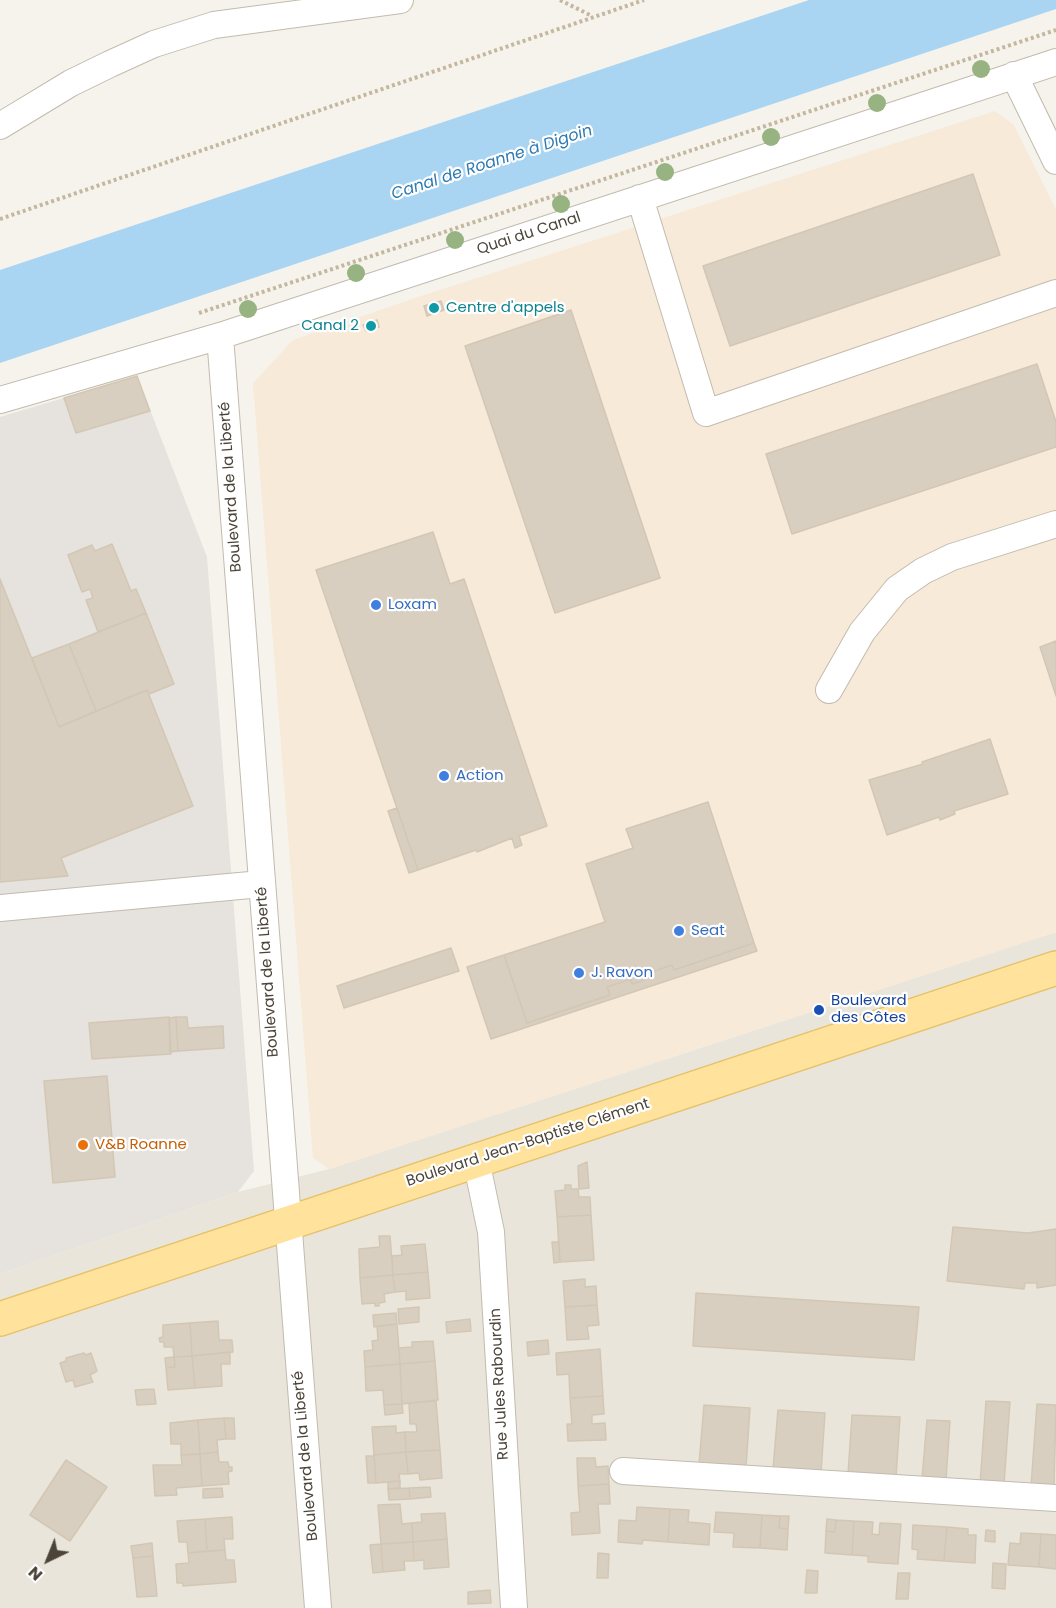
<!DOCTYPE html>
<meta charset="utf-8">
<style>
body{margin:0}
#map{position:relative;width:1056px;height:1608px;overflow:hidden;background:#f6f3ec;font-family:Poppins,sans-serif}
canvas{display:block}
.north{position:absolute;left:18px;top:1530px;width:60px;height:60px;-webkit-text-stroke:4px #fff;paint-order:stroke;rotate:223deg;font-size:16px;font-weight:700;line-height:24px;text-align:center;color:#4b4439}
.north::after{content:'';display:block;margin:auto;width:21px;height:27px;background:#4b4439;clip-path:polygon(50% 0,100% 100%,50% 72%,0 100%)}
</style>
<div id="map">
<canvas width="1056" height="1608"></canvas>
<div class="north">N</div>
</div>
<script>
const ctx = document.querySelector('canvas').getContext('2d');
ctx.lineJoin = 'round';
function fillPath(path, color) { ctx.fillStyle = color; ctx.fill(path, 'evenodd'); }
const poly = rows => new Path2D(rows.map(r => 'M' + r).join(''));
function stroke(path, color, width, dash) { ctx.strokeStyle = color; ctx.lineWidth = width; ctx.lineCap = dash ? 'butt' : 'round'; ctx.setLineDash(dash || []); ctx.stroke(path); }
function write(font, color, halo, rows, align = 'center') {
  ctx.font = font + ' Poppins,sans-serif'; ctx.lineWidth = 4.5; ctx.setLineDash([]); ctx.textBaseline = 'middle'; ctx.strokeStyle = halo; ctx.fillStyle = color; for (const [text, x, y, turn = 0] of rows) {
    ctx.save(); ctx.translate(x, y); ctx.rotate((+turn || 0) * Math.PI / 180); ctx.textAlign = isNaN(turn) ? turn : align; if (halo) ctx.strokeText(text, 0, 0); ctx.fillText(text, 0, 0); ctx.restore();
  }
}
fillPath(poly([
 [1056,932,1056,1608,0,1608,0,1274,238,1192,329,1169]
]), '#eae5da');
fillPath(poly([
 [995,111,1014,125,1056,209,1056,932,329,1169,313,1158,253,383,293,340,418,297]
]), '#f7ead8');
fillPath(poly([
 [137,376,207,557,254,1171,238,1192,0,1274,0,417]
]), '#e6e2dd');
fillPath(poly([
 [809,0,1056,0,1056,9,0,363,0,270]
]), '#a9d4f2');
const building = poly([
 [973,174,1000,255,730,346,703,266,973,174],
 [441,301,444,310,427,316,424,306,441,301],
 [571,310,660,578,555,613,465,346,571,310],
 [377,320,379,327,366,331,363,325,377,320],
 [1037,364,1056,422,1056,447,792,534,766,454,1037,364],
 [137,376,150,411,76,433,64,398,137,376],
 [433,532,450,584,464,579,547,826,519,836,522,845,515,848,512,838,477,852,476,850,418,870,316,570,433,532],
 [112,544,131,591,136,589,146,613,98,632,86,600,93,598,90,589,82,592,68,555,92,545,95,551,112,544],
 [0,579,59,727,147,690,193,806,61,858,68,876,0,882,0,579],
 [146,613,174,684,149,694,147,690,96,711,69,644,146,613],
 [1056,641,1056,696,1040,647,1056,641],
 [69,644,96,711,59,727,32,658,69,644],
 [990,739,1008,794,954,811,955,814,940,820,939,817,887,835,869,780,923,764,922,762,990,739],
 [708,802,754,943,674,970,672,965,649,973,650,978,632,984,631,979,607,987,610,995,527,1023,504,955,605,922,586,864,633,848,626,829,708,802],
 [397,808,418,870,409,873,388,811,397,808],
 [754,943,757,951,491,1039,467,967,504,955,527,1023,610,995,607,987,631,979,632,984,650,978,649,973,672,965,674,970,754,943],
 [451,948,459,971,344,1008,337,986,451,948],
 [169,1017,171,1054,92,1059,89,1023,169,1017],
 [176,1017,178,1051,170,1052,169,1018,176,1017],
 [176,1017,187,1017,188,1028,223,1026,224,1048,178,1051,176,1017],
 [107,1076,115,1177,53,1183,44,1081,107,1076],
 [587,1162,589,1188,579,1189,578,1166,587,1162],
 [565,1185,571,1185,571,1189,578,1189,579,1197,590,1197,591,1215,557,1217,555,1191,565,1190,565,1185],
 [591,1215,594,1260,560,1262,557,1217,591,1215],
 [953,1227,1028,1233,1056,1229,1056,1285,1037,1288,1037,1283,1025,1283,1024,1289,947,1281,953,1227],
 [379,1236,390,1236,393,1275,360,1278,359,1249,380,1247,379,1236],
 [552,1242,559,1242,560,1262,554,1263,552,1242],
 [425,1244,428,1272,393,1275,392,1256,402,1255,401,1246,425,1244],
 [428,1272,430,1298,406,1300,406,1291,395,1292,393,1275,428,1272],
 [393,1275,395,1292,384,1294,385,1302,379,1303,379,1306,375,1306,375,1303,362,1304,360,1278,393,1275],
 [585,1279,585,1287,596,1286,597,1305,565,1307,563,1281,585,1279],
 [696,1293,919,1307,914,1360,693,1346,696,1293],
 [597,1305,599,1325,587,1326,589,1339,567,1340,565,1307,597,1305],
 [419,1307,419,1322,399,1324,398,1309,419,1307],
 [396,1313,397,1324,374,1327,373,1315,396,1313],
 [470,1319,471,1331,447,1333,446,1322,470,1319],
 [218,1321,219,1340,232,1340,233,1352,192,1356,190,1323,218,1321],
 [190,1323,192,1356,174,1357,173,1347,164,1347,164,1342,160,1342,159,1338,163,1337,163,1325,190,1323],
 [397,1324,400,1364,365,1367,364,1351,373,1350,372,1341,378,1340,377,1326,397,1324],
 [548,1340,549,1354,528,1356,527,1342,548,1340],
 [433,1341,435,1361,400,1364,399,1348,412,1347,412,1342,433,1341],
 [600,1349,603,1396,570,1398,569,1374,557,1375,556,1353,600,1349],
 [230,1352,230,1364,221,1364,222,1386,195,1388,192,1356,230,1352],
 [84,1353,86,1355,91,1353,97,1371,90,1375,93,1382,75,1387,73,1380,66,1382,60,1363,66,1361,66,1358,84,1353],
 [192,1356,195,1388,168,1390,166,1368,175,1367,174,1357,192,1356],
 [174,1357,175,1367,166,1368,165,1358,174,1357],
 [435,1361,438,1400,402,1404,400,1364,435,1361],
 [400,1364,402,1404,384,1405,383,1390,366,1391,365,1367,400,1364],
 [154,1389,156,1404,137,1405,135,1390,154,1389],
 [603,1396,604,1414,592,1415,592,1424,605,1423,606,1440,568,1441,567,1424,572,1424,570,1398,603,1396],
 [436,1401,440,1450,406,1452,405,1432,417,1432,416,1424,410,1424,409,1403,436,1401],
 [986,1401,1010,1402,1004,1484,980,1484,986,1401],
 [402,1404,403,1413,385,1415,384,1405,402,1404],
 [1037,1404,1056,1405,1054,1488,1031,1486,1037,1404],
 [704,1405,750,1408,746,1467,699,1464,704,1405],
 [778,1410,825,1413,821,1472,773,1469,778,1410],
 [852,1415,900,1417,896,1477,848,1474,852,1415],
 [224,1418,234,1418,235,1439,226,1439,224,1418],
 [224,1418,226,1439,217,1440,218,1452,200,1454,198,1420,224,1418],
 [198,1420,200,1454,181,1455,181,1444,171,1444,170,1423,198,1420],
 [927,1420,950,1421,946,1480,922,1479,927,1420],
 [396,1426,396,1433,405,1432,406,1452,374,1455,372,1427,396,1426],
 [440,1450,442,1478,420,1480,419,1473,408,1474,406,1452,440,1450],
 [218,1452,219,1462,228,1462,229,1467,232,1467,232,1471,228,1472,229,1484,202,1486,200,1454,218,1452],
 [406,1452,408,1474,399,1474,400,1481,376,1483,374,1455,406,1452],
 [200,1454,202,1486,176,1488,177,1495,155,1496,153,1465,182,1465,181,1455,200,1454],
 [366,1456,374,1456,376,1483,368,1483,366,1456],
 [577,1458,595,1458,596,1467,608,1466,609,1484,578,1486,577,1458],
 [66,1460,107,1487,70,1541,30,1515,66,1460],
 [400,1481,400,1488,388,1489,388,1482,400,1481],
 [609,1484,610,1504,598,1504,600,1533,572,1535,571,1513,580,1512,578,1486,609,1484],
 [430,1487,431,1497,410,1499,409,1488,430,1487],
 [222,1488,223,1497,203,1498,203,1489,222,1488],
 [409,1488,410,1499,389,1500,388,1489,409,1488],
 [400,1504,402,1524,412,1523,413,1542,381,1544,378,1505,400,1504],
 [637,1507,670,1509,668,1542,643,1540,642,1544,618,1542,619,1520,636,1521,637,1507],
 [670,1509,689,1510,688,1522,710,1524,709,1545,668,1542,670,1509],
 [716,1512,762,1515,760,1548,733,1547,734,1533,714,1532,716,1512],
 [445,1513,447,1539,413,1542,412,1523,422,1522,421,1514,445,1513],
 [762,1515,780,1516,779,1528,788,1529,787,1550,760,1548,762,1515],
 [780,1516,789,1516,788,1529,779,1528,780,1516],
 [232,1517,233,1539,224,1539,225,1550,207,1551,205,1519,232,1517],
 [205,1519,207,1551,188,1553,187,1542,179,1542,177,1521,205,1519],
 [827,1519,836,1520,835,1532,826,1531,827,1519],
 [836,1520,854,1521,852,1555,825,1553,826,1531,835,1532,836,1520],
 [854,1521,873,1522,872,1534,879,1535,880,1523,901,1524,898,1564,868,1562,868,1556,852,1555,854,1521],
 [913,1525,947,1527,944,1561,917,1559,918,1550,912,1549,913,1525],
 [947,1527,968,1529,968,1535,976,1535,975,1563,944,1561,947,1527],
 [986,1530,995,1531,995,1542,985,1541,986,1530],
 [1021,1533,1041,1534,1039,1567,1008,1565,1010,1543,1020,1544,1021,1533],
 [1041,1534,1056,1535,1056,1569,1039,1567,1041,1534],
 [447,1539,449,1567,424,1569,424,1560,414,1561,413,1542,447,1539],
 [413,1542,414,1561,404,1561,405,1570,383,1572,381,1544,413,1542],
 [152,1543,153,1556,133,1558,131,1546,152,1543],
 [381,1544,383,1572,373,1573,370,1545,381,1544],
 [225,1550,226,1560,234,1560,236,1582,183,1586,183,1583,177,1583,176,1564,189,1563,188,1553,225,1550],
 [598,1553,609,1554,608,1578,597,1578,598,1553],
 [153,1556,157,1596,137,1597,133,1558,153,1556],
 [993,1563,1006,1564,1005,1589,992,1588,993,1563],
 [807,1570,818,1571,817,1593,805,1593,807,1570],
 [898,1573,910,1573,908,1599,896,1599,898,1573],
 [490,1590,491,1603,468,1604,468,1592,490,1590]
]);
fillPath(building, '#d8cfc1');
stroke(building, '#d3c7b4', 1.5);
const minor = poly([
 [1014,75,1056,161],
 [0,126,71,83,110,64,154,44,214,25,400,0],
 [640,198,706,413,1056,293],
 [220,336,318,1608],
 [0,400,220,336,1056,62],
 [829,690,862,632,897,589,923,571,952,557,1056,524],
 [0,908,261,884],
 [476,1160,491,1232,514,1608],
 [623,1471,1056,1498]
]);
const major = poly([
 [0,1319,1056,968]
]);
stroke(minor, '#c2bbae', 28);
stroke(major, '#e6c16a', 36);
stroke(poly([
 [560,0,592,16],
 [0,219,644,0],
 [199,313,1056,30]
]), '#c4b79f', 4, [3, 3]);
stroke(minor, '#fff', 26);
stroke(major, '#ffe39c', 33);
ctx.fillStyle = '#97b381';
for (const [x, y] of [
 [981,69],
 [877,103],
 [771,137],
 [665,172],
 [561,204],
 [455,240],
 [356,273],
 [248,309]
]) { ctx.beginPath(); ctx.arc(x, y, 9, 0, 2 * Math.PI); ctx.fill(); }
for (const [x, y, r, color] of [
 [434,308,6,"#0f9aa8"],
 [371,326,6,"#0f9aa8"],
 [376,605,6,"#3f7fe0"],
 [444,776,6,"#3f7fe0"],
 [679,931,6,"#3f7fe0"],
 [579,973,6,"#3f7fe0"],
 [819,1010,6,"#1a4fb4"],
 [83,1145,6,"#e8710a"]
]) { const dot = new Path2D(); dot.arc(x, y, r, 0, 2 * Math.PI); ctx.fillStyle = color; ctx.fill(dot); stroke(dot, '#fff', 2); }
write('15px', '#4b4439', '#fff', [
 ["Quai du Canal",529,234,-18],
 ["Boulevard de la Liberté",231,487,-94],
 ["Boulevard de la Liberté",268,972,-94],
 ["Boulevard Jean-Baptiste Clément",528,1143,-18],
 ["Rue Jules Rabourdin",500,1384,-93],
 ["Boulevard de la Liberté",306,1456,-95]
]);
write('15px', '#0d838f', '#fff', [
 ["Centre d'appels",446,308],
 ["Canal 2",359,326,"right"]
], 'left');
write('15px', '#366cbe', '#fff', [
 ["Loxam",388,605],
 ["Action",456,776],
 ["Seat",691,931],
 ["J. Ravon",591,973]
], 'left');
write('15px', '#164399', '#fff', [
 ["Boulevard",831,1001],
 ["des Côtes",831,1018]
], 'left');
write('15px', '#c56008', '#fff', [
 ["V&B Roanne",95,1145]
], 'left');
write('italic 16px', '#2e7ab2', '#fff', [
 ["Canal de Roanne à Digoin",492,163,-18]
]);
</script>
